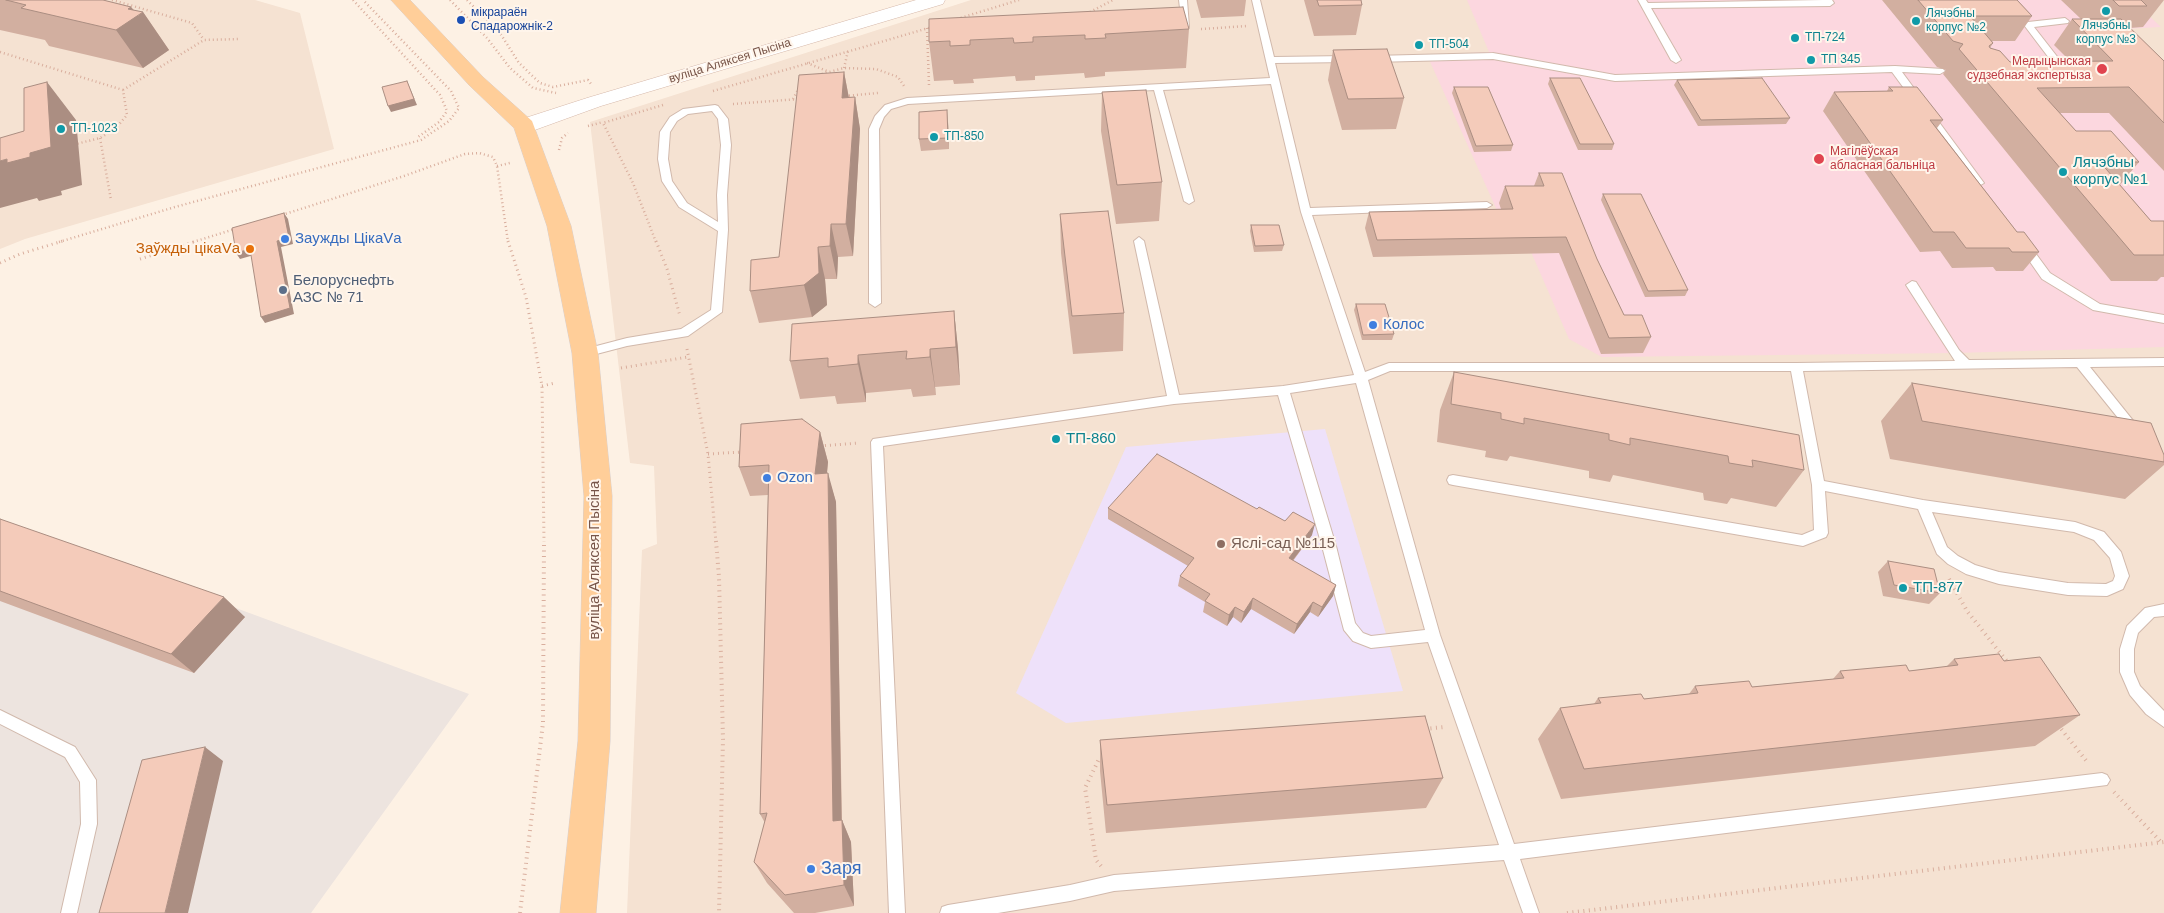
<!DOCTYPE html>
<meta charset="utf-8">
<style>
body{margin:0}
canvas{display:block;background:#fdf1e4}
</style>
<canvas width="2164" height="913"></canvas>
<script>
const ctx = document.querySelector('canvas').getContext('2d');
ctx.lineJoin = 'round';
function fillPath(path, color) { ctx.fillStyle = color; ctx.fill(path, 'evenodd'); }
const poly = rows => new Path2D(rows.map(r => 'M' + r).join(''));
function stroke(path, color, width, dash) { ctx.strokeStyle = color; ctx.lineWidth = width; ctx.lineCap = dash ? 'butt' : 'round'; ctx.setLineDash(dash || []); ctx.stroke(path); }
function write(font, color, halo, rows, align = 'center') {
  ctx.font = font + ' Helvetica,sans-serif'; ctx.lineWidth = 4; ctx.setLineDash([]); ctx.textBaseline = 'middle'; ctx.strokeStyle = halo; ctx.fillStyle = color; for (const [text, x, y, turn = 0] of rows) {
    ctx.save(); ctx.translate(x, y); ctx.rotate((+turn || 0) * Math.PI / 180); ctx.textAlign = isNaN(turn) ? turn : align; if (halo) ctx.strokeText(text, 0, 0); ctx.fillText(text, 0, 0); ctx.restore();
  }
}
fillPath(poly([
 [0,0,255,0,300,13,334,149,25,239,0,249],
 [971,0,2164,0,2164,913,627,913,642,550,657,544,654,466,630,463,590,122]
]), '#f5e2d2');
fillPath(poly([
 [0,521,469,694,311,913,0,913]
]), '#ede4df');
fillPath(poly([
 [1325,429,1403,691,1066,723,1016,693,1126,447]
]), '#eee1fa');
fillPath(poly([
 [1467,0,2132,0,2161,27,2123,29,2164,101,2164,347,1955,353,1602,357,1569,339,1518,222,1500,217,1427,55,1489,52]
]), '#fcd7df');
const service = poly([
 [1179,0,1187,0,1189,27,1182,25,1179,0],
 [1252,0,1260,0,1274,57,1348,56,1353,59,1348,62,1275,63,1310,208,1487,202,1492,205,1487,208,1312,215,1365,372,1389,363,1796,363,1955,361,1906,285,1912,281,1916,282,1959,350,1969,360,2164,358,2164,366,2090,367,2139,428,2141,431,2139,434,2135,436,2131,434,2077,367,1803,371,1824,481,1923,500,2075,522,2104,532,2121,552,2129,576,2123,589,2107,596,2068,595,1999,584,1966,574,1948,564,1937,554,1918,509,1825,491,1828,533,1826,537,1803,546,1453,485,1449,484,1447,480,1449,476,1453,475,1802,535,1814,530,1812,485,1791,371,1390,371,1368,380,1440,635,1514,844,2102,773,2107,775,2110,780,2107,785,1520,859,1539,913,1523,913,1504,860,1114,891,1070,901,998,913,940,913,942,907,948,905,1070,885,1114,875,1499,845,1428,642,1371,648,1353,641,1344,630,1322,546,1278,395,1174,404,883,446,905,913,889,913,871,442,873,439,1167,396,1134,241,1139,237,1144,241,1179,395,1283,386,1354,375,1301,212,1271,84,1163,90,1194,201,1189,204,1184,201,1154,90,908,104,891,109,884,117,879,129,881,303,875,307,869,303,869,129,875,116,885,105,907,98,1270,78,1252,0],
 [1356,383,1425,630,1371,636,1363,633,1355,623,1336,546,1290,393,1356,383],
 [1932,512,2074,532,2094,540,2110,558,2115,576,2113,581,2106,584,2068,583,1999,572,1975,565,1958,556,1947,547,1932,512],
 [1638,0,1646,0,1648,3,1823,0,1832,0,1834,3,1830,6,1651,8,1681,60,1676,63,1671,60,1638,0],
 [2065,18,2069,21,2068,23,2034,27,2066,68,2055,72,2050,69,2055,66,2024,25,2028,22,2065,18],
 [1493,53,1615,75,1895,66,1943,69,1945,71,1940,74,1902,72,1984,183,1979,186,1975,185,1892,72,1615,81,1493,59,1373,62,1368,59,1373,56,1493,53],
 [715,105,718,106,728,119,731,145,727,195,728,230,722,312,688,336,627,346,585,357,581,356,579,353,581,350,585,349,627,338,681,329,711,310,718,231,679,207,662,181,658,159,660,132,670,117,683,109,715,105],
 [712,111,718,119,721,145,717,195,718,222,687,203,672,181,668,159,670,132,677,121,688,114,712,111],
 [2024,242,2028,243,2050,273,2100,304,2164,315,2164,323,2093,310,2042,279,2019,246,2024,242],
 [2164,604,2164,616,2154,617,2138,633,2134,649,2134,672,2140,686,2164,711,2164,727,2146,714,2130,695,2120,672,2120,649,2127,626,2145,608,2164,604],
 [0,710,75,747,96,780,97,824,77,913,61,913,81,824,80,782,65,757,0,724,0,710]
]);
const secondary = poly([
 [916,0,945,0,943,4,601,106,532,131,524,132,516,131,513,126,516,121,587,98,916,0]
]);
const primary = poly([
 [391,0,410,0,483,77,532,121,571,226,598,353,612,496,610,741,596,913,560,913,578,741,584,496,572,353,547,226,514,128,469,85,391,0]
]);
stroke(service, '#d1b9ac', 2);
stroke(secondary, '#d5b8aa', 1);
stroke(primary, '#d9cfcc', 1);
stroke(poly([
 [112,0,192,23,204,40],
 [353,0,440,95,447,111,439,122,418,137],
 [450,0,487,38,510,68,533,88,556,93],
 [467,0,500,33,519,63,540,83,553,87,588,80,591,84],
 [1090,12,1113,0],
 [957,19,1019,0],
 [927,28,929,85],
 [1201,29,1247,26],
 [0,52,123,90,127,115,116,128,100,138,76,144],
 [807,63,827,71],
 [844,68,848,51],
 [818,75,844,68,876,69,898,77,904,86],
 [123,90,204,40,240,39],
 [713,91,932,27],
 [845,96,878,93],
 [793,99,799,88],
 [733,104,799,99],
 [588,126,603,122],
 [100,138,111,200],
 [559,150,562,138,568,133],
 [497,166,510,163],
 [282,215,404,176,465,154,479,153,493,157,497,166,508,242],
 [59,242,175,207,421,140,449,121,459,108,451,91,363,0],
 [193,242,235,229],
 [656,242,633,183,603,123,663,105]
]), '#d9ae9d', 2.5, [1, 3]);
stroke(poly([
 [508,241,526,297,542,386,544,542],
 [656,241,667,269,680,316],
 [140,259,197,241],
 [0,263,20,254,63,241],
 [687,349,708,454,716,542],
 [621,368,688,357],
 [542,386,555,383],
 [820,446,859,443],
 [708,454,742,452]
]), '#d9ae9d', 3, [1, 4]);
stroke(poly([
 [716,541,719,577,723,739,719,913],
 [1949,579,1967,611,2009,664],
 [2058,725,2088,763],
 [1425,729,1444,727],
 [2114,792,2161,842],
 [1101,866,1096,860,1085,788,1099,759,1103,759],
 [520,913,543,723,544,541],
 [1567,913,2164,842]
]), '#d9ae9d', 4, [1, 4.5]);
fillPath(service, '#fff');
fillPath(secondary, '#fff');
fillPath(primary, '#ffce99');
fillPath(poly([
 [0,0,103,0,131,7,134,10,143,12,169,50,143,68,49,46,45,40,0,30],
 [1196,0,1246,0,1244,16,1201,18],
 [1304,0,1361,0,1362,5,1356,35,1314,36],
 [1882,0,2017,0,2032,16,2015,41,1992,41,1993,43,1990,48,2010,62,2070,61,2054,45,2072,19,2081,19,2061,0,2164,0,2143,27,2130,28,2164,61,2164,171,2109,113,2060,113,2076,131,2139,162,2120,185,2151,221,2164,221,2164,277,2161,277,2157,281,2111,281,1943,74,1946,70,1937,67],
 [1189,29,1186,68,1105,72,1105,76,1085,78,1084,73,1035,76,1035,80,1016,81,1015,76,973,79,974,83,954,84,953,80,934,81,929,42],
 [1333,50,1404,98,1396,129,1342,130,1328,80],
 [844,72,849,98,855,97,860,129,853,256,838,257,837,279,825,279,827,305,812,317,759,323,750,291,779,257],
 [1550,78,1614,144,1612,150,1578,150,1548,84],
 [1677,80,1790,118,1786,124,1698,126,1674,85],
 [1454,87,1513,145,1511,151,1474,152,1452,93],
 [1889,87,1943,120,1937,128,2017,232,2039,252,2023,271,1996,271,1993,267,1952,268,1940,251,1920,252,1823,111,1834,92,1887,91],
 [1102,92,1162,182,1159,221,1116,224,1101,131],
 [948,122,949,149,921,151,919,139],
 [1539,173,1597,259,1624,315,1651,337,1643,353,1601,354,1559,253,1373,257,1365,228,1369,212,1501,209,1499,203,1505,186,1534,186],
 [1603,194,1688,290,1685,296,1645,297,1601,200],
 [1060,214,1124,313,1123,351,1073,354,1061,253],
 [1251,225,1284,245,1282,251,1254,252,1250,231],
 [1356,304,1394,334,1392,340,1362,340,1354,310],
 [954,311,958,349,960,385,935,387,936,395,913,397,911,389,866,393,866,402,837,404,835,396,800,399,790,361],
 [1454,372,1804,470,1776,507,1731,498,1727,504,1704,500,1703,493,1613,475,1610,482,1589,478,1589,471,1510,456,1507,461,1485,457,1486,451,1437,442,1440,410],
 [1912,383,2164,455,2164,465,2125,499,1890,459,1881,421],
 [820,432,828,462,827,473,836,502,842,820,851,842,854,906,815,913,794,913,767,883,754,862,765,823,760,814,768,495,750,496,739,467],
 [1108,508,1257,509,1285,521,1312,535,1293,561,1336,585,1333,596,1318,617,1310,612,1294,634,1251,609,1241,623,1233,617,1227,626,1203,612,1205,602,1178,586,1180,576,1188,566,1108,519],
 [0,519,245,617,194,673,0,601],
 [1888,561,1940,593,1929,604,1883,596,1878,572],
 [1954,659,2004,661,2080,715,2035,746,1561,799,1538,739,1560,708,1594,704,1598,698,1644,699,1689,694,1695,686,1752,687,1833,679,1840,671,1909,671,1946,667],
 [1100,740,1443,778,1426,808,1106,833,1100,771]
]), '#d2afa0');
fillPath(poly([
 [131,7,138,16,143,12,169,50,143,68,116,30,128,9],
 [844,72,850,104,842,98],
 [407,81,417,105,391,112,388,106],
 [47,82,76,120,82,185,61,191,62,195,39,201,37,198,0,208,0,161,30,153],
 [855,97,860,129,853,256,846,224],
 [947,110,948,122,949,149,948,138],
 [284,213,288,219,293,244,281,247,294,314,265,323,261,317,277,241],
 [831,224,838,257,837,279,830,246],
 [818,247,825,279,827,305,812,317,804,285],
 [250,249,254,255,240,259,236,253],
 [954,311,958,349,960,385,956,347],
 [930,349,935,387,936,395,930,357],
 [858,355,866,393,866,402,858,364],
 [820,432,828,462,824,503,815,474],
 [828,473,836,502,842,844,833,821],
 [1315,524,1312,535,1286,569,1289,558],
 [1336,585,1333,596,1318,617,1322,607],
 [224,597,245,617,194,673,171,654],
 [1253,598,1251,609,1241,623,1244,612],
 [1313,602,1310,612,1294,634,1297,624],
 [1235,607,1233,617,1227,626,1229,615],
 [205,747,223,761,188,913,165,913],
 [842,820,851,842,854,906,844,885]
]), '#ab8e82');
const building = poly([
 [6,0,103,0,131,7,128,9,143,12,116,30,21,8,26,5,6,0],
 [1317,0,1361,0,1362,5,1319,6,1317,0],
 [1918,0,2017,0,2032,16,1970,16,1993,43,1989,46,1990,48,2000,51,2010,62,2113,61,2072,19,2121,19,2164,61,2164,123,2129,87,2037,88,2076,131,2111,131,2139,162,2100,162,2151,221,2164,221,2164,255,2134,255,1959,49,1963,44,1953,41,1918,0],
 [2113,0,2141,0,2147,6,2119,6,2113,0],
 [1183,7,1189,29,1105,34,1106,38,1085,39,1085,35,1033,37,1033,42,1014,43,1013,38,970,40,970,45,950,46,950,41,929,42,929,19,1183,7],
 [1387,49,1404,98,1348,99,1333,50,1387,49],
 [844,72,842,98,855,97,846,224,831,224,830,246,818,247,819,273,804,285,750,291,751,260,779,257,799,75,844,72],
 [1550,78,1580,78,1614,144,1580,144,1550,78],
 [1762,78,1790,118,1701,120,1677,80,1762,78],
 [407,81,414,99,388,106,382,87,407,81],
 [47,82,51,147,30,153,30,157,7,163,7,159,0,161,0,138,24,131,24,88,47,82],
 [1454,87,1488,87,1513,145,1476,146,1454,87],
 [1889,87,1917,87,1943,120,1930,120,2017,232,2024,232,2039,252,2012,252,2009,248,1966,248,1954,232,1933,232,1834,92,1893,91,1889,87],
 [1146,90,1162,182,1117,185,1102,92,1146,90],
 [947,110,948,138,919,139,919,112,947,110],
 [1539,173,1562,173,1597,259,1624,315,1642,315,1651,337,1609,338,1566,237,1377,240,1369,212,1513,209,1505,186,1544,186,1539,173],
 [1603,194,1641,194,1688,290,1648,291,1603,194],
 [1108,211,1124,313,1072,316,1060,214,1108,211],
 [284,213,289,238,277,241,290,308,261,317,250,249,236,253,232,228,284,213],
 [1251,225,1279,225,1284,245,1255,246,1251,225],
 [1356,304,1385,304,1394,334,1363,335,1356,304],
 [954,311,956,347,930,349,930,357,906,359,907,351,858,355,858,364,828,367,828,358,790,361,792,324,954,311],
 [1454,372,1799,435,1804,470,1752,460,1753,467,1729,463,1728,456,1630,438,1630,445,1609,440,1609,434,1524,418,1524,424,1501,419,1501,413,1451,404,1454,372],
 [1912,383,2151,423,2164,455,2164,462,1922,421,1912,383],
 [802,419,820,432,815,474,828,473,833,821,842,820,844,885,785,895,754,862,767,813,760,814,769,465,739,467,741,424,802,419],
 [1157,454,1257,509,1259,507,1285,521,1293,512,1315,524,1289,558,1336,585,1322,607,1313,602,1297,624,1253,598,1244,612,1235,607,1229,615,1205,601,1210,594,1180,576,1194,558,1108,508,1157,454],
 [0,519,224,597,171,654,0,591,0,519],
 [1888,561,1934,569,1940,593,1894,585,1888,561],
 [1999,654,2004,661,2040,657,2080,715,1584,769,1560,708,1601,703,1598,698,1641,694,1644,699,1698,693,1695,686,1749,681,1752,687,1844,678,1840,671,1906,665,1909,671,1958,665,1954,659,1999,654],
 [1425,716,1443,778,1107,805,1100,740,1425,716],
 [205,747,165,913,99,913,142,760,205,747]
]);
fillPath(building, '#f4cbba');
stroke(building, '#ab8e82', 1);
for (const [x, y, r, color] of [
 [2106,11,5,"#0f9aa8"],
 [461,20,5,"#1a4fb4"],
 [1916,21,5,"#0f9aa8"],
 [1795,38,5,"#0f9aa8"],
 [1419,45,5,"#0f9aa8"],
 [1811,60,5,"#0f9aa8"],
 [2102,69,6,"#e0444e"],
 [61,129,5,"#0f9aa8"],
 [934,137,5,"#0f9aa8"],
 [1819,159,6,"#e0444e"],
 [2063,172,5,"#0f9aa8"],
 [285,239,5,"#3f7fe0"],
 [250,249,5,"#e8710a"],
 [283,290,5,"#5c6f8a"],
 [1373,325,5,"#3f7fe0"],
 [1056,439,5,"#0f9aa8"],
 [767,478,5,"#3f7fe0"],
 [1221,544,5,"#8d6e63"],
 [1903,588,5,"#0f9aa8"],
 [811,869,5,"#3f7fe0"]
]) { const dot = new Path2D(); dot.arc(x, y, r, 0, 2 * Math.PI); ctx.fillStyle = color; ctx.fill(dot); stroke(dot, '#fff5eb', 2); }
write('12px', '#164399', '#fff5eb', [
 ["мікрараён",471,13],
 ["Спадарожнік-2",471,27]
], 'left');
write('12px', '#0d838f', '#fff5eb', [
 ["Лячэбны",1926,14],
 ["корпус №2",1926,28],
 ["Лячэбны",2106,26,"center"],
 ["корпус №3",2106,40,"center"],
 ["ТП-724",1805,38],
 ["ТП-504",1429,45],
 ["ТП 345",1821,60],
 ["ТП-1023",71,129],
 ["ТП-850",944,137]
], 'left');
write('12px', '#775448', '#fff5eb', [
 ["вуліца Аляксея Пысіна",730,61,-17]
]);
write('12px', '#be3a42', '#fff5eb', [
 ["Медыцынская",2091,62],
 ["судзебная экспертыза",2091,76],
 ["Магілёўская",1830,152,"left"],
 ["абласная бальніца",1830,166,"left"]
], 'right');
write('15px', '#0d838f', '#fff5eb', [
 ["Лячэбны",2073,163],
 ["корпус №1",2073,180],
 ["ТП-860",1066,439],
 ["ТП-877",1913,588]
], 'left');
write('15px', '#366cbe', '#fff5eb', [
 ["Заужды ЦікаVа",295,239],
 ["Колос",1383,325],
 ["Ozon",777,478]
], 'left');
write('15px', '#c56008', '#fff5eb', [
 ["Заўжды цікаVа",240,249]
], 'right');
write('15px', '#4e5e75', '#fff5eb', [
 ["Белоруснефть",293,281],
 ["АЗС № 71",293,298]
], 'left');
write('15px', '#785e54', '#fff5eb', [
 ["Яслі-сад №115",1231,544]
], 'left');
write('15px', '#775448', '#fff5eb', [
 ["вуліца Аляксея Пысіна",595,560,-90]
]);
write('18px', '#366cbe', '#fff5eb', [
 ["Заря",821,869]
], 'left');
</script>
